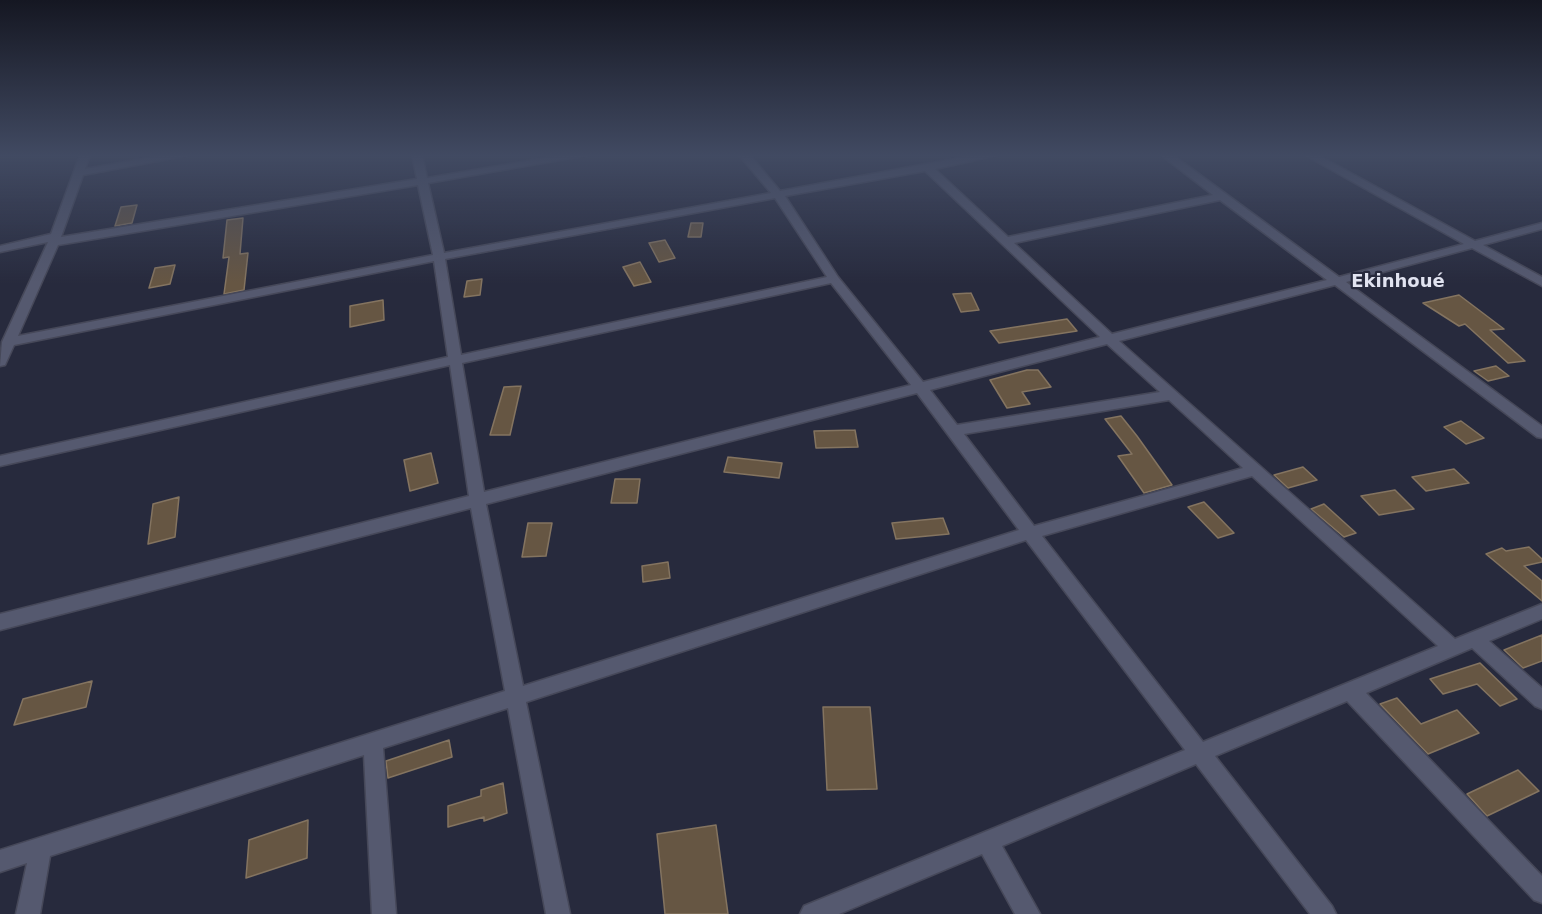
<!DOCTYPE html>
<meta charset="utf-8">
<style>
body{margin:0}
canvas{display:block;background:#272a3d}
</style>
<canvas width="1542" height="914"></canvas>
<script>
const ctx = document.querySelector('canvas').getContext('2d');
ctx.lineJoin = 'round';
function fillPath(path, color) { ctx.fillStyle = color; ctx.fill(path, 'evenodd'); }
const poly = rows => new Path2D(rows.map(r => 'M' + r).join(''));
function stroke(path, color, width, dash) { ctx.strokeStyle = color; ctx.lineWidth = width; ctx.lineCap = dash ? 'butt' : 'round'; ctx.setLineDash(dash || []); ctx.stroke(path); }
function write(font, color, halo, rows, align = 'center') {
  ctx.font = font + ' "DejaVu Sans",sans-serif'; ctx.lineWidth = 4.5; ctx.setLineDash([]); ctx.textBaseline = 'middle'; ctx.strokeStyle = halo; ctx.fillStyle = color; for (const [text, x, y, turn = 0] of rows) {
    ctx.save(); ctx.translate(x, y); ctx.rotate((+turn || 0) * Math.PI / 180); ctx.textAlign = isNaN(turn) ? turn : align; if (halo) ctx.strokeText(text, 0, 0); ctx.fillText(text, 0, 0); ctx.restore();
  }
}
const building = poly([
 [137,205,132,223,115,226,121,207,137,205],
 [243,218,240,254,248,253,244,290,224,294,229,257,223,258,227,220,243,218],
 [691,223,703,223,701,237,688,237,691,223],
 [665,240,675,258,659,262,649,243,665,240],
 [640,262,651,282,634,286,623,267,640,262],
 [175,265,170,284,149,288,155,268,175,265],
 [482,279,480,295,464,297,467,281,482,279],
 [971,293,979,310,961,312,953,294,971,293],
 [1459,295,1504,329,1490,330,1525,361,1508,363,1465,324,1459,326,1423,303,1459,295],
 [383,300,384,320,350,327,350,306,383,300],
 [1067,319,1077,331,999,343,990,331,1067,319],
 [1496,366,1509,376,1488,381,1474,371,1496,366],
 [1027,370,1038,370,1051,387,1022,392,1030,404,1007,408,990,380,1027,370],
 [521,386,510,435,490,435,504,387,521,386],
 [1121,416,1137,436,1172,485,1144,493,1118,456,1132,454,1105,419,1121,416],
 [1461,421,1484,438,1466,444,1444,427,1461,421],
 [855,430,858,447,816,448,814,431,855,430],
 [431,453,438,483,410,491,404,460,431,453],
 [728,457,782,463,779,478,724,472,728,457],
 [1303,467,1317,480,1288,488,1274,475,1303,467],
 [1454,469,1469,483,1426,491,1412,477,1454,469],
 [615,479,640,479,637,503,611,503,615,479],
 [1395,490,1414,509,1379,515,1361,496,1395,490],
 [179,497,175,537,148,544,153,504,179,497],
 [1204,502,1234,533,1218,538,1188,507,1204,502],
 [1324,504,1356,533,1344,537,1311,509,1324,504],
 [943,518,949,534,896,539,892,523,943,518],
 [528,523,552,523,546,556,522,557,528,523],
 [1529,547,1542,559,1542,562,1524,566,1542,581,1542,601,1486,554,1502,548,1506,551,1529,547],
 [668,562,670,578,643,582,642,566,668,562],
 [1542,635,1542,661,1523,668,1504,650,1542,635],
 [1480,663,1517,699,1500,706,1477,684,1443,694,1430,679,1480,663],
 [92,681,86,707,14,725,23,699,92,681],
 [1397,698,1421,724,1457,710,1479,733,1428,754,1380,704,1397,698],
 [823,707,870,707,877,789,827,790,823,707],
 [449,740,452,757,388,778,386,761,449,740],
 [1518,770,1539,791,1487,816,1467,794,1518,770],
 [503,783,507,813,484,821,484,817,448,827,448,806,481,796,481,790,503,783],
 [308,820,307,858,246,878,249,840,308,820],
 [716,825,728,914,665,914,657,834,716,825]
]);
fillPath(building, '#665643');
stroke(building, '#847460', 1.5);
const minor = poly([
 [80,155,90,155,85,169,165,155,189,155,83,175,61,237,417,179,412,155,422,155,427,178,563,155,588,155,428,183,444,253,771,193,739,155,750,155,780,191,975,155,998,155,935,169,1008,237,1213,195,1161,155,1173,155,1339,277,1464,244,1305,155,1318,155,1475,241,1542,223,1542,229,1483,245,1542,277,1542,286,1472,248,1346,282,1542,426,1542,438,1537,437,1335,285,1119,341,1455,639,1542,604,1542,619,1489,641,1542,688,1542,709,1535,706,1472,648,1366,693,1542,876,1542,903,1534,900,1347,701,1215,756,1332,906,1336,914,1310,914,1196,764,1002,846,1040,914,1015,914,982,854,839,914,800,914,804,906,1185,750,1026,540,526,702,570,914,546,914,508,708,383,748,396,914,372,914,364,755,50,856,40,914,16,914,27,863,0,872,0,850,505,691,471,508,0,630,0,614,469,496,450,365,0,466,0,456,448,357,434,261,14,345,5,365,0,366,2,342,48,242,0,252,0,246,51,234,80,155],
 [925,171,1001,243,1100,337,923,382,838,277,785,196,925,171],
 [418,185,433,255,18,336,58,245,418,185],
 [775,198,827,277,461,355,445,259,775,198],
 [1220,200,1327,280,1112,334,1014,243,1220,200],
 [831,283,911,385,484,492,462,363,831,283],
 [1107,344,1160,392,957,425,930,390,1107,344],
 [917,393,1019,530,523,686,486,504,917,393],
 [1169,400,1243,468,1034,526,964,434,1169,400],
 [1252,476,1438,646,1203,742,1042,536,1252,476]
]);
stroke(minor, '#464859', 3);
fillPath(minor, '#55596f');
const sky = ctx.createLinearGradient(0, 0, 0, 283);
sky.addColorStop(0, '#151722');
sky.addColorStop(0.55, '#414a62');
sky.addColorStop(1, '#414a6200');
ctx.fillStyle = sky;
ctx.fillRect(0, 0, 1542, 283);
write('bold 18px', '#e1e3f0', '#272a3d', [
 ["Ekinhoué",1398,282]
]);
</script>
